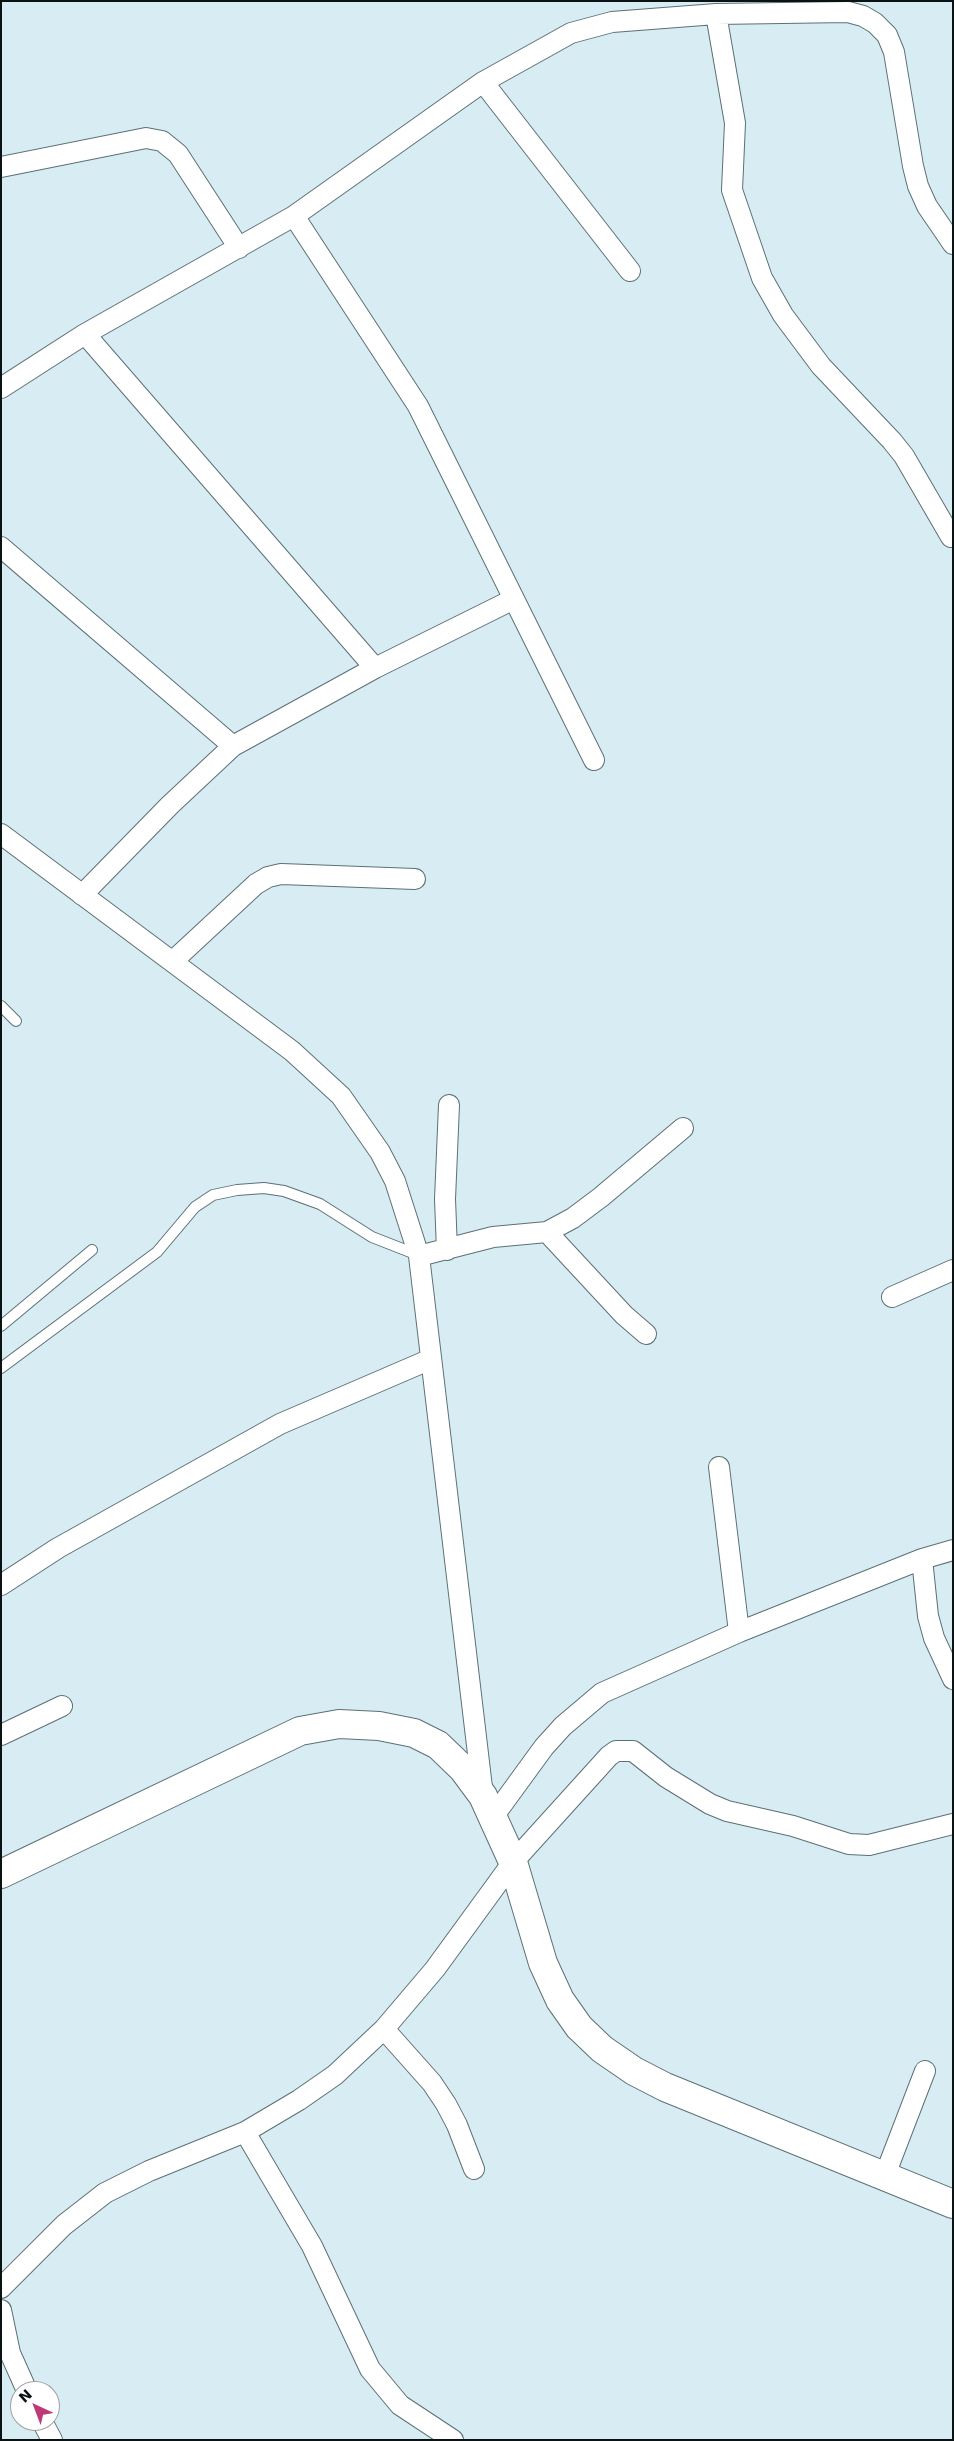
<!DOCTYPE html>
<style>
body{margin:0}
#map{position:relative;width:954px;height:2441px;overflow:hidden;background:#d7edf3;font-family:"DejaVu Sans",sans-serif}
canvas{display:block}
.frame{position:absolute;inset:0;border:2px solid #0a1214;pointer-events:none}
.north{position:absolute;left:10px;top:2381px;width:50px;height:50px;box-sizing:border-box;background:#fff;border:1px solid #9da0a1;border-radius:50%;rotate:317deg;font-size:14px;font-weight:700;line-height:20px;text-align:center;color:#0a1214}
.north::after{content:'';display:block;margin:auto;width:18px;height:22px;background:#c03875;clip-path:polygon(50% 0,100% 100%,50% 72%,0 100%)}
</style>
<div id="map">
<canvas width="954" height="2441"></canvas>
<div class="frame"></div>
<div class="north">N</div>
</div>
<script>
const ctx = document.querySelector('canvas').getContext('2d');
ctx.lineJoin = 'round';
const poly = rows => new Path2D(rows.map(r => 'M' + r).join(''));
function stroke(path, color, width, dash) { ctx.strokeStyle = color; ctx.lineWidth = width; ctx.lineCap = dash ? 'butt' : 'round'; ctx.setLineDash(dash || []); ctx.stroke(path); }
const lane = poly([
 [1,1006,16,1021],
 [1,1326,92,1250],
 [1,1368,157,1252,195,1207,213,1195,237,1190,264,1188,284,1191,320,1204,372,1237,418,1255]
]);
const street = poly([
 [716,14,735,123,732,190,762,278,783,315,821,366,892,441,904,456,951,537],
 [483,82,630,271],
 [1,167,146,138,162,141,178,154,239,248],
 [294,216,418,406,594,760],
 [85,334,375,668],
 [1,388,85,334,294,216,483,82,571,33,612,22,716,14,848,12,863,16,875,23,887,35,894,52,913,166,918,186,927,206,953,244],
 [1,547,233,746],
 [1,834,292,1051,341,1096,380,1152,395,1181,419,1256,483,1796],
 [82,895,170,805,233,746,375,668,514,599],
 [173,961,256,884,268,877,281,874,415,879],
 [547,1232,624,1315,646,1334],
 [447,1250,445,1199,449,1105],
 [419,1256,493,1237,547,1232,573,1218,601,1197,683,1128],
 [892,1297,953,1270],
 [719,1467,739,1632],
 [922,1559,928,1616,934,1638,953,1679],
 [1,1585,58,1548,280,1424,431,1359],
 [1,1735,62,1706],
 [493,1817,544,1747,563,1726,602,1693,739,1632,922,1559,953,1550],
 [384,2029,432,2083,446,2104,457,2125,474,2169],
 [245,2132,312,2246,370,2369,400,2405,453,2440],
 [885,2175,925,2071],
 [1,2288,64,2225,105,2193,149,2171,245,2132,299,2100,335,2075,384,2029,435,1969,513,1862,609,1756,616,1751,633,1751,666,1777,710,1804,727,1811,793,1826,849,1844,869,1845,953,1824],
 [1,2310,10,2353,27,2391],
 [42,2421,52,2440]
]);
const secondary = poly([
 [1,1874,300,1731,339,1724,379,1726,414,1733,438,1745,463,1769,483,1796,513,1862,543,1963,560,2000,579,2027,602,2049,634,2071,665,2087,953,2204]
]);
stroke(lane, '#5c7075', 12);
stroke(street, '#5c7075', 22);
stroke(secondary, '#5c7075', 30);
stroke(lane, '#fff', 10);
stroke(street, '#fff', 20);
stroke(secondary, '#fff', 28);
</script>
